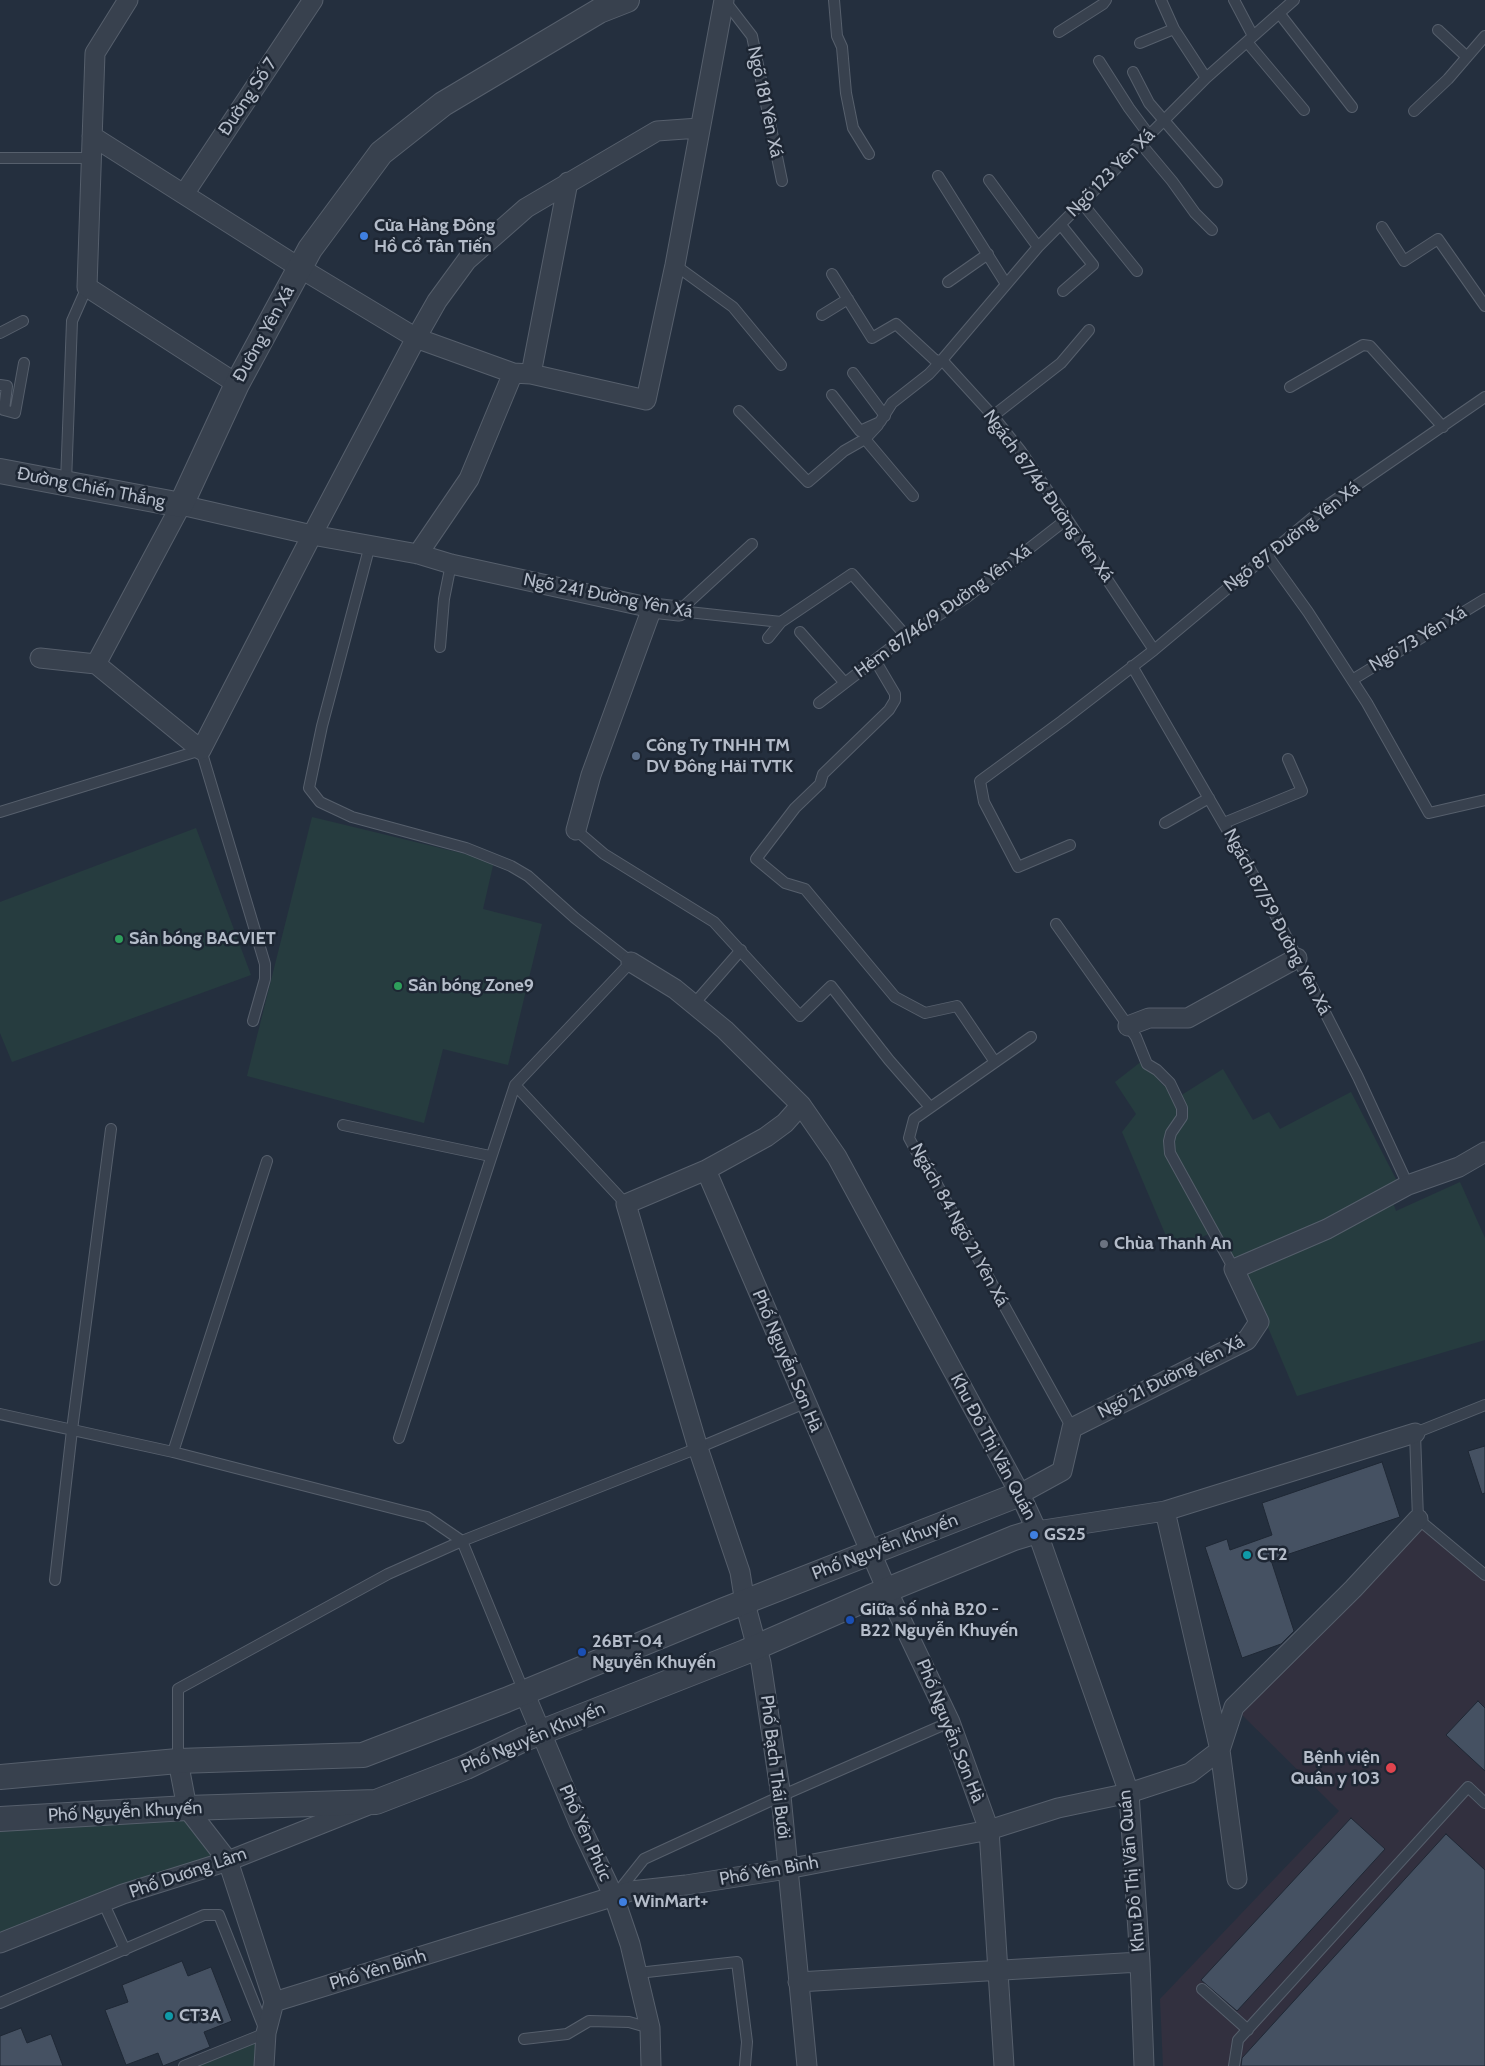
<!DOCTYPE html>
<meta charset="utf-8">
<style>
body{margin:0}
canvas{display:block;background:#242f3e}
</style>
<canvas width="1485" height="2066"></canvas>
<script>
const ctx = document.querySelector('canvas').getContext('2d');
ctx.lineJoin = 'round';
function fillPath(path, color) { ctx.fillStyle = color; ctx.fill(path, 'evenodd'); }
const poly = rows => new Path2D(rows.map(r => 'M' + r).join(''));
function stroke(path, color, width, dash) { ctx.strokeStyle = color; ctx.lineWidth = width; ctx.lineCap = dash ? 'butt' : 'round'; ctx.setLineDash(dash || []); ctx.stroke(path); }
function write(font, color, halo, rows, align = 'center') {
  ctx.font = font + ' Cabin,sans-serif'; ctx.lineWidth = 5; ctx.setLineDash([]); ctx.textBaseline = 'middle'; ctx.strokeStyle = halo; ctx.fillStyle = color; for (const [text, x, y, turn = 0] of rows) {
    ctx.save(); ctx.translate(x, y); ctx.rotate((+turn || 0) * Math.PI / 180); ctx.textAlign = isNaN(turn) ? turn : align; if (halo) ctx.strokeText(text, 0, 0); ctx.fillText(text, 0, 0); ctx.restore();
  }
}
fillPath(poly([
 [1418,1519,1485,1575,1485,2066,1163,2066,1160,1999,1339,1811,1234,1707]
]), '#32303f');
fillPath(poly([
 [312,817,494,861,483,909,542,924,508,1065,443,1049,424,1123,247,1076],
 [196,828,251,975,12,1062,0,1033,0,902],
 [1142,1061,1163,1085,1180,1096,1223,1069,1253,1120,1269,1112,1280,1129,1351,1092,1399,1185,1307,1230,1235,1260,1211,1233,1172,1250,1122,1132,1136,1114,1115,1082],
 [1460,1182,1485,1238,1485,1340,1297,1396,1245,1273,1361,1222,1392,1200,1396,1211],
 [185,1811,223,1859,0,1941,0,1823],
 [265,2035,262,2066,187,2066]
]), '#263c3f');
const building = poly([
 [1485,1446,1485,1493,1482,1494,1468,1451,1485,1446],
 [1382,1462,1400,1517,1271,1560,1294,1631,1281,1644,1242,1658,1205,1547,1227,1539,1230,1550,1272,1535,1262,1503,1382,1462],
 [1478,1701,1485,1708,1485,1771,1446,1735,1478,1701],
 [1351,1818,1385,1849,1237,2011,1201,1980,1351,1818],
 [1446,1834,1485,1870,1485,2066,1241,2066,1242,2058,1446,1834],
 [182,1961,188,1976,211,1967,232,2021,204,2032,210,2047,163,2066,158,2053,126,2065,105,2010,128,2002,122,1985,182,1961],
 [21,2028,27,2043,51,2034,63,2066,0,2066,0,2036,21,2028]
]);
fillPath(building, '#455162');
stroke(building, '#1f2835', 1);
const service = poly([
 [834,0,837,36,842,47,846,93,853,128,869,154],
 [1161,0,1174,29,1206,78],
 [1234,0,1253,36],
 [725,1,752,36,782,181],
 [1279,13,1352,107],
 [1438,30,1467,57],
 [1059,32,1103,4,1106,0],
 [1247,42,1304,110],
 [1140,43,1174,29],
 [1099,61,1129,108,1149,135],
 [1133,72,1149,103,1217,182],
 [1414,111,1448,79,1485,36],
 [1141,144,1172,181,1195,213,1212,230],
 [0,158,92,158],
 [938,176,1006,284],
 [989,180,1038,247],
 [1082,203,1137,271],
 [1061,225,1093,265,1063,291],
 [1382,227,1404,261,1438,239,1485,306],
 [675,265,733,307,781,365],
 [832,274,872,338,896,324,936,361,942,360,993,416,1020,450,1067,519,1154,650],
 [948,282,988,254],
 [822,315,848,299],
 [0,333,23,321],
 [853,373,885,416],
 [0,385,7,386,4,410,15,413,24,363],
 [1290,387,1363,345,1370,346,1443,427],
 [832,395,860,431,880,422,892,403,929,374,942,360,1038,247,1206,78,1294,0],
 [739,411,808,482,844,451,865,439,878,425],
 [993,416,1061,363,1089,330],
 [865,439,913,496],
 [66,482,72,321,87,287],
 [370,545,322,726,309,788,320,802,352,817,466,848,511,866,528,876,575,918,631,962,515,1085,399,1438],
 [1267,555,1308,612,1367,703,1429,813,1485,800],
 [679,611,781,622,852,574,906,636],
 [679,611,752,544],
 [800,632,845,683],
 [768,638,781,622],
 [440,647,444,599,451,564],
 [875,660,895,694,895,700,889,710,823,774,820,784,795,808,756,859,785,883,805,889,895,997,925,1013,957,1006,995,1062],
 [1132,666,1265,895,1358,1077,1408,1185],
 [1352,680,1485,599],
 [819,703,906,636,967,597,1067,519],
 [0,812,201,750,265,964,265,979,253,1021],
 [1165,823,1209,798],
 [1224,823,1302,791,1288,759],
 [576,830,604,854,714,922,800,1016,831,986,889,1060,930,1107],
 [1070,845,1018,867,984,802,980,781,1062,721,1154,650,1325,507,1485,397],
 [1056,924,1136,1037,1147,1064,1157,1070,1170,1083,1182,1108,1182,1117,1171,1133,1169,1141,1170,1153,1234,1269],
 [693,1005,741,950],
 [1031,1037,914,1119,909,1138,916,1151,924,1161,1072,1428],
 [515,1085,626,1204],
 [343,1125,490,1156],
 [1485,1405,1415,1433,1418,1519,1485,1575],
 [0,1414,173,1452,427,1517,462,1541,524,1692],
 [173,1452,267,1161],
 [55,1580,72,1430,111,1129],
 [178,1761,178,1689,388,1574,462,1541,698,1448,805,1403],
 [617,1893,644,1859,781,1796,950,1722],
 [103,1902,125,1950],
 [638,1973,737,1962,747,2042,745,2066],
 [1202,1989,1248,2030],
 [0,2003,204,1915,219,1915,266,2033,184,2066],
 [524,2039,567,2034,589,2021,629,2022,650,2028],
 [1234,2066,1238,2040,1468,1787,1485,1803]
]);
const minor = poly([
 [128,0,95,53,87,287,237,384],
 [92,136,300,268,416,338,513,373,531,374,646,400,675,265,724,0],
 [184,194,313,0],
 [531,374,568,182],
 [418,554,469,479,513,373],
 [679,611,652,608,451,564,418,554,312,535,181,505,96,664,201,750,312,535,416,338,437,301,467,260,526,208,657,131,699,128],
 [40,658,96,664],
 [576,830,591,775,652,608],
 [631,962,675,989,725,1030,801,1105,837,1157,1020,1494,1037,1531,1129,1793,1140,1962,1144,2066],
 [1128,1026,1149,1018,1188,1018,1297,958],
 [801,1105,785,1123,766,1137,706,1170,626,1204,698,1448,740,1572,745,1603,761,1663,781,1796,807,2066],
 [706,1170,887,1590,950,1722,989,1830,1004,2066],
 [1020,1494,1062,1471,1072,1428,1247,1340,1259,1322,1234,1269,1327,1229,1408,1185,1459,1167,1485,1152],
 [1165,1511,1220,1750,1237,1879],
 [1037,1531,1165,1511,1415,1433],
 [524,1692,579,1823,614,1897,630,1944,650,2028,651,2066],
 [178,1761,187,1808,228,1861,274,2002],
 [0,1943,123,1894,228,1861,366,1806],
 [798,1982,1140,1962],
 [264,2066,266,2033,274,2002,631,1891,686,1885,787,1869,989,1830,1058,1808,1129,1793,1190,1773,1220,1750,1234,1707,1353,1589,1418,1519]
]);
const tertiary = poly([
 [0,471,181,505,237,384,310,249,381,153,443,104,599,11,627,0],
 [0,1777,178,1761,363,1755,506,1700,724,1610,1020,1494],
 [0,1819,187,1808,376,1802,466,1767,524,1739,745,1652,887,1590,1014,1538,1037,1531]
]);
stroke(service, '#565f6c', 12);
stroke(minor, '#565f6c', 21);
stroke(tertiary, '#565f6c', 26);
stroke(service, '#38414e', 10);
stroke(minor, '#38414e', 19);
stroke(tertiary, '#38414e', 24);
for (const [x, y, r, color] of [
 [364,236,5,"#3f7fe0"],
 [636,756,5,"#5c6f8a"],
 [119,939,5,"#2e9e5b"],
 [398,986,5,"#2e9e5b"],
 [1104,1244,5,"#6b7280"],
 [1034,1535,5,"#3f7fe0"],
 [1247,1555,5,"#0f9aa8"],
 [850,1620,5,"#1a4fb4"],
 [582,1652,5,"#1a4fb4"],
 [1391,1768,6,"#e0444e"],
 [623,1902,5,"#3f7fe0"],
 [169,2016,5,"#0f9aa8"]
]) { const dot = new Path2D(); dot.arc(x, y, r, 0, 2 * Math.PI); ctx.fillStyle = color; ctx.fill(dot); stroke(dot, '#1d2633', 2); }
write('18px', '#b4bcc9', '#1d2633', [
 ["Đường Số 7",248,97,-56],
 ["Ngõ 181 Yên Xá",765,102,78],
 ["Ngõ 123 Yên Xá",1111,173,-45],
 ["Đường Yên Xá",264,334,-61],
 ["Đường Chiến Thắng",91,488,11],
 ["Ngách 87/46 Đường Yên Xá",1048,496,54],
 ["Ngõ 87 Đường Yên Xá",1292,537,-38],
 ["Ngõ 241 Đường Yên Xá",608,596,11],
 ["Hẻm 87/46/9 Đường Yên Xá",943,611,-36],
 ["Ngõ 73 Yên Xá",1418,639,-31],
 ["Ngách 87/59 Đường Yên Xá",1277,922,62],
 ["Ngách 84 Ngõ 21 Yên Xá",959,1225,61],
 ["Phố Nguyễn Sơn Hà",787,1361,67],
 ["Ngõ 21 Đường Yên Xá",1171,1377,-27],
 ["Khu Đô Thị Văn Quán",993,1447,62],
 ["Phố Nguyễn Khuyến",885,1547,-21],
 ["Phố Nguyễn Sơn Hà",950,1731,68],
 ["Phố Nguyễn Khuyến",533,1738,-23],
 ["Phố Bạch Thái Bưởi",775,1767,83],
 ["Phố Nguyễn Khuyến",125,1812,-3],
 ["Phố Yên Phúc",585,1833,66],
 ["Phố Yên Bình",769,1871,-10],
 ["Khu Đô Thị Văn Quán",1132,1871,-95],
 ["Phố Dương Lâm",188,1873,-19],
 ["Phố Yên Bình",378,1970,-17]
]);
write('bold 18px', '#b4bcc9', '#1d2633', [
 ["Cửa Hàng Đông",374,226],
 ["Hồ Cổ Tân Tiến",374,247],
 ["Công Ty TNHH TM",646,746],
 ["DV Đông Hải TVTK",646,767],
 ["Sân bóng BACVIET",129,939],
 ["Sân bóng Zone9",408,986],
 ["Chùa Thanh An",1114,1244],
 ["GS25",1044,1535],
 ["CT2",1257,1555],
 ["Giữa số nhà B20 -",860,1610],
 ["B22 Nguyễn Khuyến",860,1631],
 ["26BT-04",592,1642],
 ["Nguyễn Khuyến",592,1663],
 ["Bệnh viện",1380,1758,"right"],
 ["Quân y 103",1380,1779,"right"],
 ["WinMart+",633,1902],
 ["CT3A",179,2016]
], 'left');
</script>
